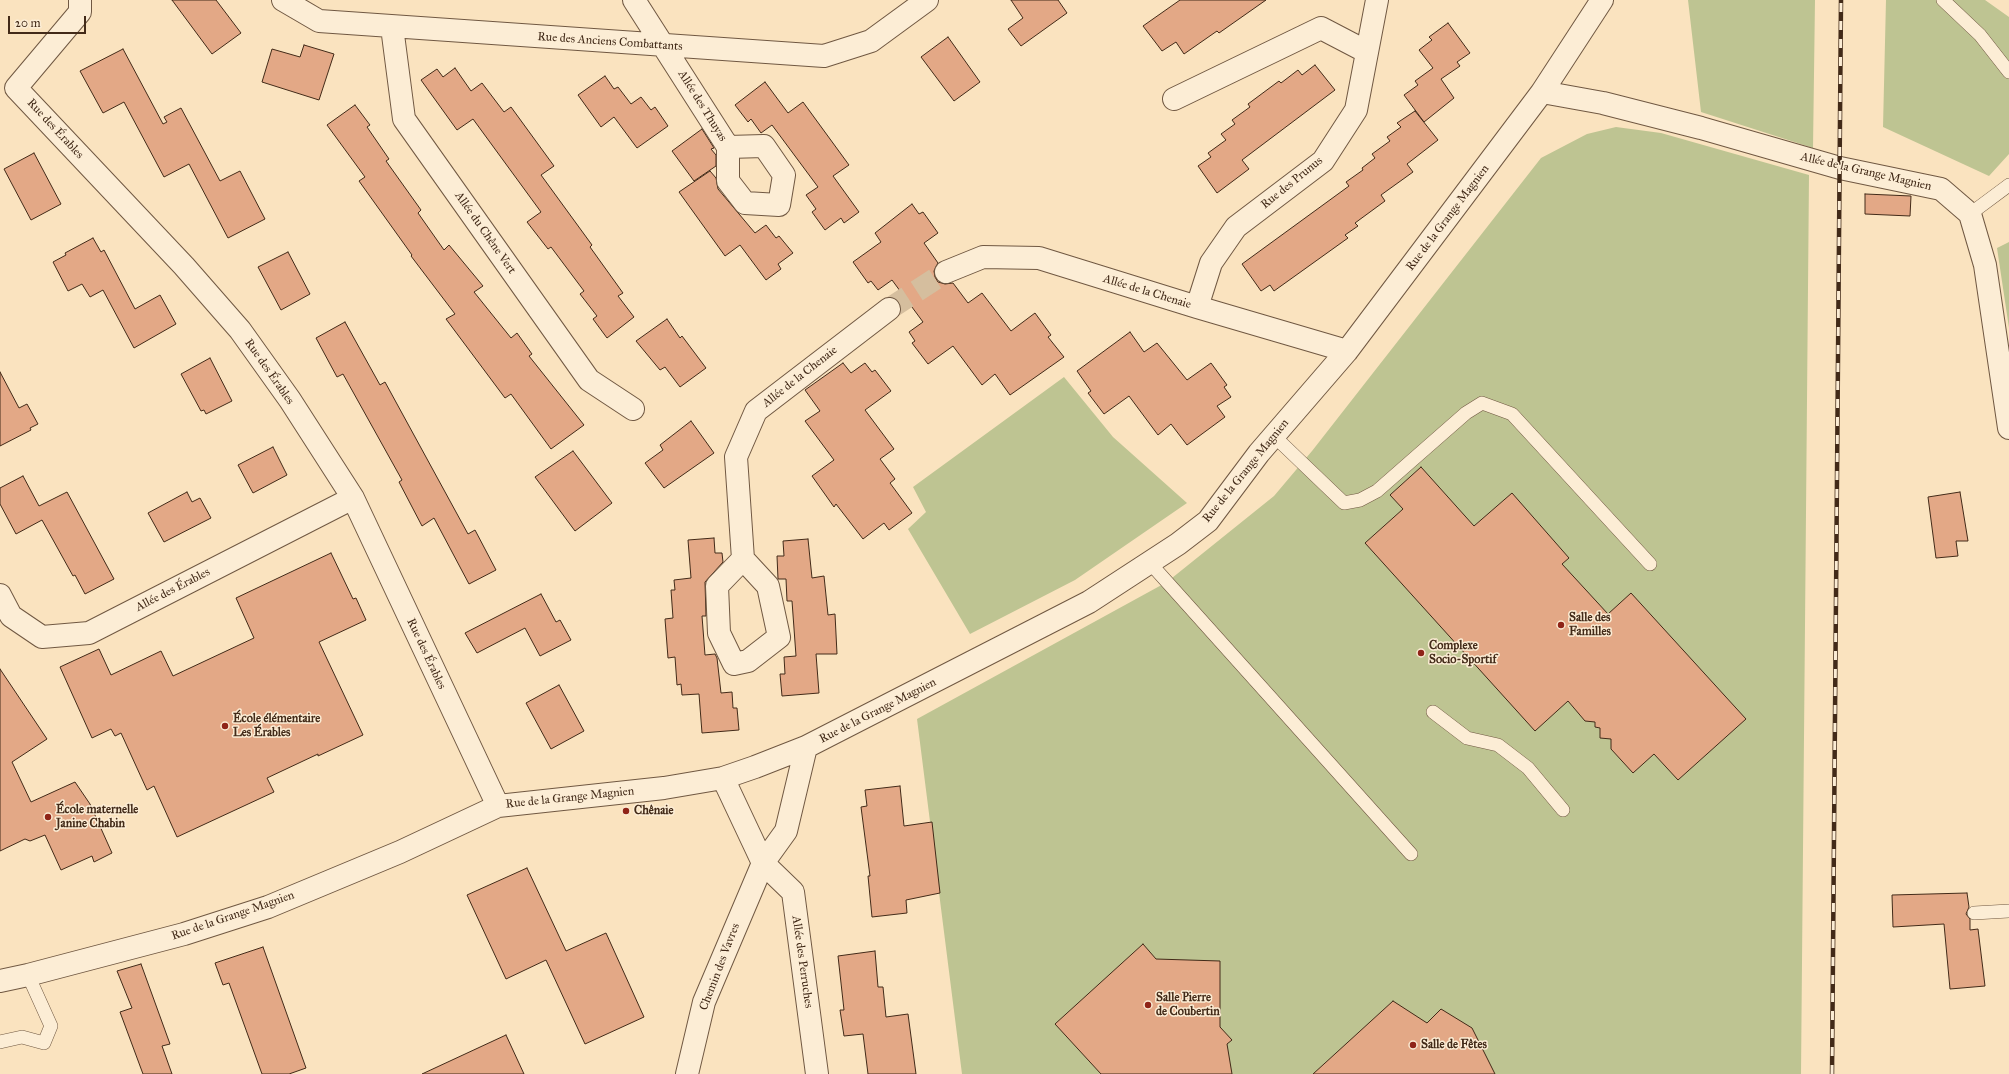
<!DOCTYPE html>
<meta charset="utf-8">
<style>
body{margin:0}
#map{position:relative;width:2009px;height:1074px;overflow:hidden;background:#fae3bf;font-family:"IM FELL Great Primer",serif}
canvas{display:block}
.scale{position:absolute;left:8px;top:16px;width:78px;height:18px;box-sizing:border-box;border:2px solid #422a18;border-top:0;padding-left:5px;font-size:12px;line-height:14px;white-space:nowrap;color:#422a18;-webkit-text-stroke:3px #fcedd5;paint-order:stroke}
</style>
<div id="map">
<canvas width="2009" height="1074"></canvas>
<div class="scale">20 m</div>
</div>
<script>
const ctx = document.querySelector('canvas').getContext('2d');
ctx.lineJoin = 'round';
function fillPath(path, color) { ctx.fillStyle = color; ctx.fill(path, 'evenodd'); }
const poly = rows => new Path2D(rows.map(r => 'M' + r).join(''));
function stroke(path, color, width, dash) { ctx.strokeStyle = color; ctx.lineWidth = width; ctx.lineCap = dash ? 'butt' : 'round'; ctx.setLineDash(dash || []); ctx.stroke(path); }
function write(font, color, halo, rows, align = 'center') {
  ctx.font = font + ' "IM FELL Great Primer",serif'; ctx.lineWidth = 3; ctx.setLineDash([]); ctx.textBaseline = 'middle'; ctx.strokeStyle = halo; ctx.fillStyle = color; for (const [text, x, y, turn = 0] of rows) {
    ctx.save(); ctx.translate(x, y); ctx.rotate((+turn || 0) * Math.PI / 180); ctx.textAlign = isNaN(turn) ? turn : align; if (halo) ctx.strokeText(text, 0, 0); ctx.fillText(text, 0, 0); ctx.restore();
  }
}
fillPath(poly([
 [1688,0,1815,0,1813,148,1701,112],
 [1886,0,1985,0,2009,17,2009,154,1989,176,1883,127],
 [1616,127,1661,133,1809,175,1801,1074,962,1074,917,719,1167,582,1274,496,1312,451,1541,158,1587,134],
 [2009,242,2009,328,1997,248],
 [1064,377,1113,437,1187,503,1075,580,970,634,908,529,926,512,913,487]
]), '#bec492');
const building = poly([
 [172,0,216,0,241,33,212,54,172,0],
 [1011,0,1058,0,1067,13,1021,46,1008,29,1023,18,1011,0],
 [1180,0,1266,0,1219,33,1217,31,1184,54,1176,42,1162,51,1143,26,1180,0],
 [1448,23,1470,53,1457,62,1460,66,1441,79,1454,98,1424,122,1404,95,1418,85,1415,81,1433,68,1419,50,1432,40,1429,37,1448,23],
 [948,37,980,82,954,101,921,57,948,37],
 [304,45,334,54,319,100,262,82,272,49,300,57,304,45],
 [123,49,163,124,167,122,164,117,181,108,220,181,240,171,265,219,228,238,189,164,164,177,124,102,103,113,80,71,123,49],
 [1315,65,1335,90,1242,160,1249,169,1217,193,1198,166,1211,157,1208,153,1226,140,1221,134,1235,124,1232,120,1250,107,1248,104,1279,81,1281,83,1298,70,1302,75,1315,65],
 [455,68,471,91,482,83,504,112,511,107,554,166,541,175,592,245,590,247,623,293,618,296,634,317,607,338,593,319,597,316,580,294,584,291,551,247,548,249,527,222,541,212,473,119,457,130,421,80,437,69,443,77,455,68],
 [605,76,614,89,618,87,631,104,641,97,651,110,655,107,668,126,637,148,614,117,601,127,578,95,605,76],
 [765,82,788,113,803,102,849,165,833,176,859,212,844,223,841,218,825,230,812,212,816,209,806,195,818,187,772,125,761,133,751,119,748,122,735,105,765,82],
 [355,105,370,125,367,127,389,159,386,161,421,210,418,213,444,250,449,245,483,286,474,292,511,338,517,333,532,354,529,356,584,425,551,449,511,394,505,398,446,319,455,314,411,256,412,255,359,181,365,177,327,125,355,105],
 [1415,111,1438,140,1407,164,1413,172,1381,195,1385,201,1355,223,1358,226,1345,235,1348,238,1274,291,1270,285,1261,291,1242,264,1349,186,1346,182,1363,170,1362,168,1375,158,1372,154,1390,141,1387,137,1401,127,1397,123,1415,111],
 [702,129,714,148,711,149,716,155,716,166,694,181,672,151,702,129],
 [34,153,61,204,31,220,4,169,34,153],
 [710,171,716,178,718,189,755,233,766,225,776,238,779,236,793,253,778,264,781,269,766,280,740,245,725,256,679,192,710,171],
 [1865,194,1911,196,1910,216,1865,214,1865,194],
 [912,204,919,214,923,212,938,233,924,243,938,263,934,271,935,277,938,282,945,284,953,283,968,303,982,293,1011,331,1035,313,1051,335,1048,337,1064,357,1010,395,995,374,982,385,953,346,928,364,912,343,915,341,909,332,923,322,892,280,878,290,871,281,868,283,853,262,881,242,875,233,912,204],
 [93,238,101,252,104,250,135,309,160,295,176,324,134,348,103,290,90,297,82,284,68,291,53,262,66,255,65,253,93,238],
 [288,252,310,294,281,310,258,267,288,252],
 [667,319,680,338,682,336,706,368,680,387,665,367,660,370,636,341,667,319],
 [345,322,380,385,385,382,468,534,475,530,496,570,469,584,434,518,422,526,399,482,402,480,343,374,337,377,316,338,345,322],
 [1130,332,1144,352,1157,343,1187,380,1211,363,1227,385,1224,387,1231,397,1217,406,1225,417,1187,445,1171,424,1158,435,1129,396,1104,414,1088,393,1091,391,1077,371,1130,332],
 [210,358,232,401,206,414,204,410,201,411,181,374,210,358],
 [843,363,851,373,865,363,872,372,875,370,891,391,865,410,894,449,880,459,895,479,890,483,912,513,889,530,884,523,863,539,836,504,834,507,812,476,834,460,805,421,820,411,805,390,843,363],
 [0,372,19,408,27,404,38,424,30,428,31,430,0,446,0,372],
 [691,421,714,453,664,488,645,463,663,450,660,445,691,421],
 [273,447,287,475,253,493,238,465,273,447],
 [573,451,612,503,575,531,535,477,573,451],
 [1421,467,1474,526,1512,493,1569,558,1562,564,1608,614,1631,593,1746,719,1678,780,1654,754,1633,773,1611,749,1611,739,1600,738,1600,728,1595,727,1595,722,1585,721,1568,701,1535,731,1365,543,1403,509,1390,495,1421,467],
 [23,476,39,506,67,492,114,579,85,594,75,575,73,576,42,520,16,534,0,504,0,488,23,476],
 [187,492,192,502,200,498,211,518,164,542,148,513,187,492],
 [1960,492,1968,541,1956,541,1958,556,1936,558,1928,497,1960,492],
 [714,538,715,553,722,553,723,562,705,582,706,616,702,616,705,655,715,654,717,658,721,693,732,692,733,708,737,708,739,730,702,733,699,694,682,695,681,684,677,685,675,657,668,658,665,619,673,618,671,590,675,590,674,580,691,578,688,540,714,538],
 [808,539,812,578,824,576,828,615,835,614,837,654,816,654,819,693,782,696,780,674,785,674,784,657,796,656,792,601,787,601,786,579,778,579,777,556,784,556,783,541,808,539],
 [331,553,353,599,356,598,366,620,319,642,363,735,318,756,318,754,267,778,274,792,177,837,154,786,147,790,121,733,115,736,111,729,92,738,60,667,99,649,111,675,161,651,173,676,254,638,236,598,331,553],
 [541,594,556,622,560,620,571,640,540,656,525,628,477,653,465,633,541,594],
 [0,669,47,739,12,762,31,802,75,782,90,804,112,853,94,862,92,856,61,870,45,835,30,841,25,839,0,851,0,669],
 [559,685,584,731,551,749,526,703,559,685],
 [900,786,904,826,932,822,940,893,906,900,907,913,872,917,868,876,870,876,861,807,867,806,865,790,900,786],
 [527,868,566,951,606,933,644,1017,585,1044,546,960,506,979,467,895,527,868],
 [1967,893,1969,907,1966,914,1970,919,1970,930,1978,929,1985,986,1950,989,1944,924,1893,927,1892,895,1967,893],
 [1143,944,1156,959,1220,961,1220,1027,1232,1040,1227,1044,1232,1074,1101,1074,1055,1024,1143,944],
 [263,947,306,1068,289,1074,262,1074,229,983,223,985,215,963,263,947],
 [875,951,878,987,883,987,886,1017,908,1014,916,1074,868,1074,863,1034,844,1036,840,1010,844,1010,838,956,875,951],
 [141,964,170,1044,162,1046,172,1074,143,1074,120,1012,132,1008,117,971,141,964],
 [1393,1001,1427,1023,1441,1009,1472,1028,1495,1074,1313,1074,1393,1001],
 [506,1035,524,1074,422,1074,506,1035]
]);
fillPath(building, '#e3a886');
stroke(building, '#422a18', 1);
stroke(poly([
 [889,309,946,272]
]), '#d5be9e', 22, [22, 11]);
const service = poly([
 [1943,0,1980,35,2009,72],
 [1970,214,2009,185],
 [1274,436,1344,503,1360,500,1377,491,1466,413,1482,403,1512,414,1650,564],
 [1150,563,1411,854],
 [1433,712,1467,738,1498,745,1528,768,1563,810],
 [1974,913,2009,911],
 [0,1042,22,1037,44,1043,51,1026,28,975]
]);
const minor = poly([
 [80,0,80,12,16,88,184,266,240,330,290,400,353,498,498,806],
 [283,0,319,21,824,56,871,41,927,0],
 [634,0,728,147,728,181,745,203,779,205,784,175,764,146,728,147],
 [392,27,404,119,589,380,633,409],
 [1542,92,1603,103,1701,128,1840,168,1941,189,1970,214,1985,265,2009,428],
 [1174,99,1321,28,1367,52],
 [946,272,983,257,1039,258,1197,307,1347,351],
 [1197,307,1211,263,1236,227,1323,161,1356,110,1377,0],
 [743,559,768,586,779,637,748,661,734,664,719,633,717,586,743,559,736,457,756,411,889,309],
 [0,595,11,616,42,637,89,633,353,498],
 [723,778,763,863,793,892,817,1074],
 [0,981,28,975,184,934,268,907,400,852,498,806,664,788,723,778,755,767,806,747,1089,602,1178,544,1208,521,1259,453,1347,351,1542,92,1602,0],
 [687,1074,704,1002,763,863,786,831,806,747]
]);
stroke(service, '#705842', 14);
stroke(minor, '#705842', 24);
stroke(service, '#fcedd5', 13);
stroke(minor, '#fcedd5', 22);
const rail = poly([
 [1832,1074,1841,0]
]);
stroke(rail, '#422a18', 4.5);
stroke(rail, '#fcedd5', 3, [9]);
for (const [x, y, r, color] of [
 [1561,625,4,"#8f2418"],
 [1421,653,4,"#8f2418"],
 [225,726,4,"#8f2418"],
 [626,811,4,"#8f2418"],
 [48,817,4,"#8f2418"],
 [1148,1005,4,"#8f2418"],
 [1413,1045,4,"#8f2418"]
]) { const dot = new Path2D(); dot.arc(x, y, r, 0, 2 * Math.PI); ctx.fillStyle = color; ctx.fill(dot); stroke(dot, '#fcedd5', 1.5); }
write('12px', '#422a18', '#fcedd5', [
 ["Rue des Anciens Combattants",610,42,4],
 ["Allée des Thuyas",702,106,58],
 ["Rue des Érables",55,129,47],
 ["Allée de la Grange Magnien",1866,172,13],
 ["Rue des Prunus",1292,183,-39],
 ["Rue de la Grange Magnien",1448,218,-53],
 ["Allée du Chêne Vert",485,233,55],
 ["Allée de la Chenaie",1147,292,17],
 ["Rue des Érables",269,372,55],
 ["Allée de la Chenaie",800,377,-38],
 ["Rue de la Grange Magnien",1246,471,-51],
 ["Allée des Érables",173,590,-27],
 ["Rue des Érables",426,654,65],
 ["Rue de la Grange Magnien",878,711,-27],
 ["Rue de la Grange Magnien",570,798,-6],
 ["Rue de la Grange Magnien",233,916,-19],
 ["Allée des Perruches",802,962,82],
 ["Chemin des Vavres",720,967,-69]
]);
write('bold 12px', '#422a18', '#fcedd5', [
 ["Salle des",1569,618],
 ["Familles",1569,632],
 ["Complexe",1429,646],
 ["Socio-Sportif",1429,660],
 ["École élémentaire",233,719],
 ["Les Érables",233,733],
 ["École maternelle",56,810],
 ["Janine Chabin",56,824],
 ["Chênaie",634,811],
 ["Salle Pierre",1156,998],
 ["de Coubertin",1156,1012],
 ["Salle de Fêtes",1421,1045]
], 'left');
</script>
